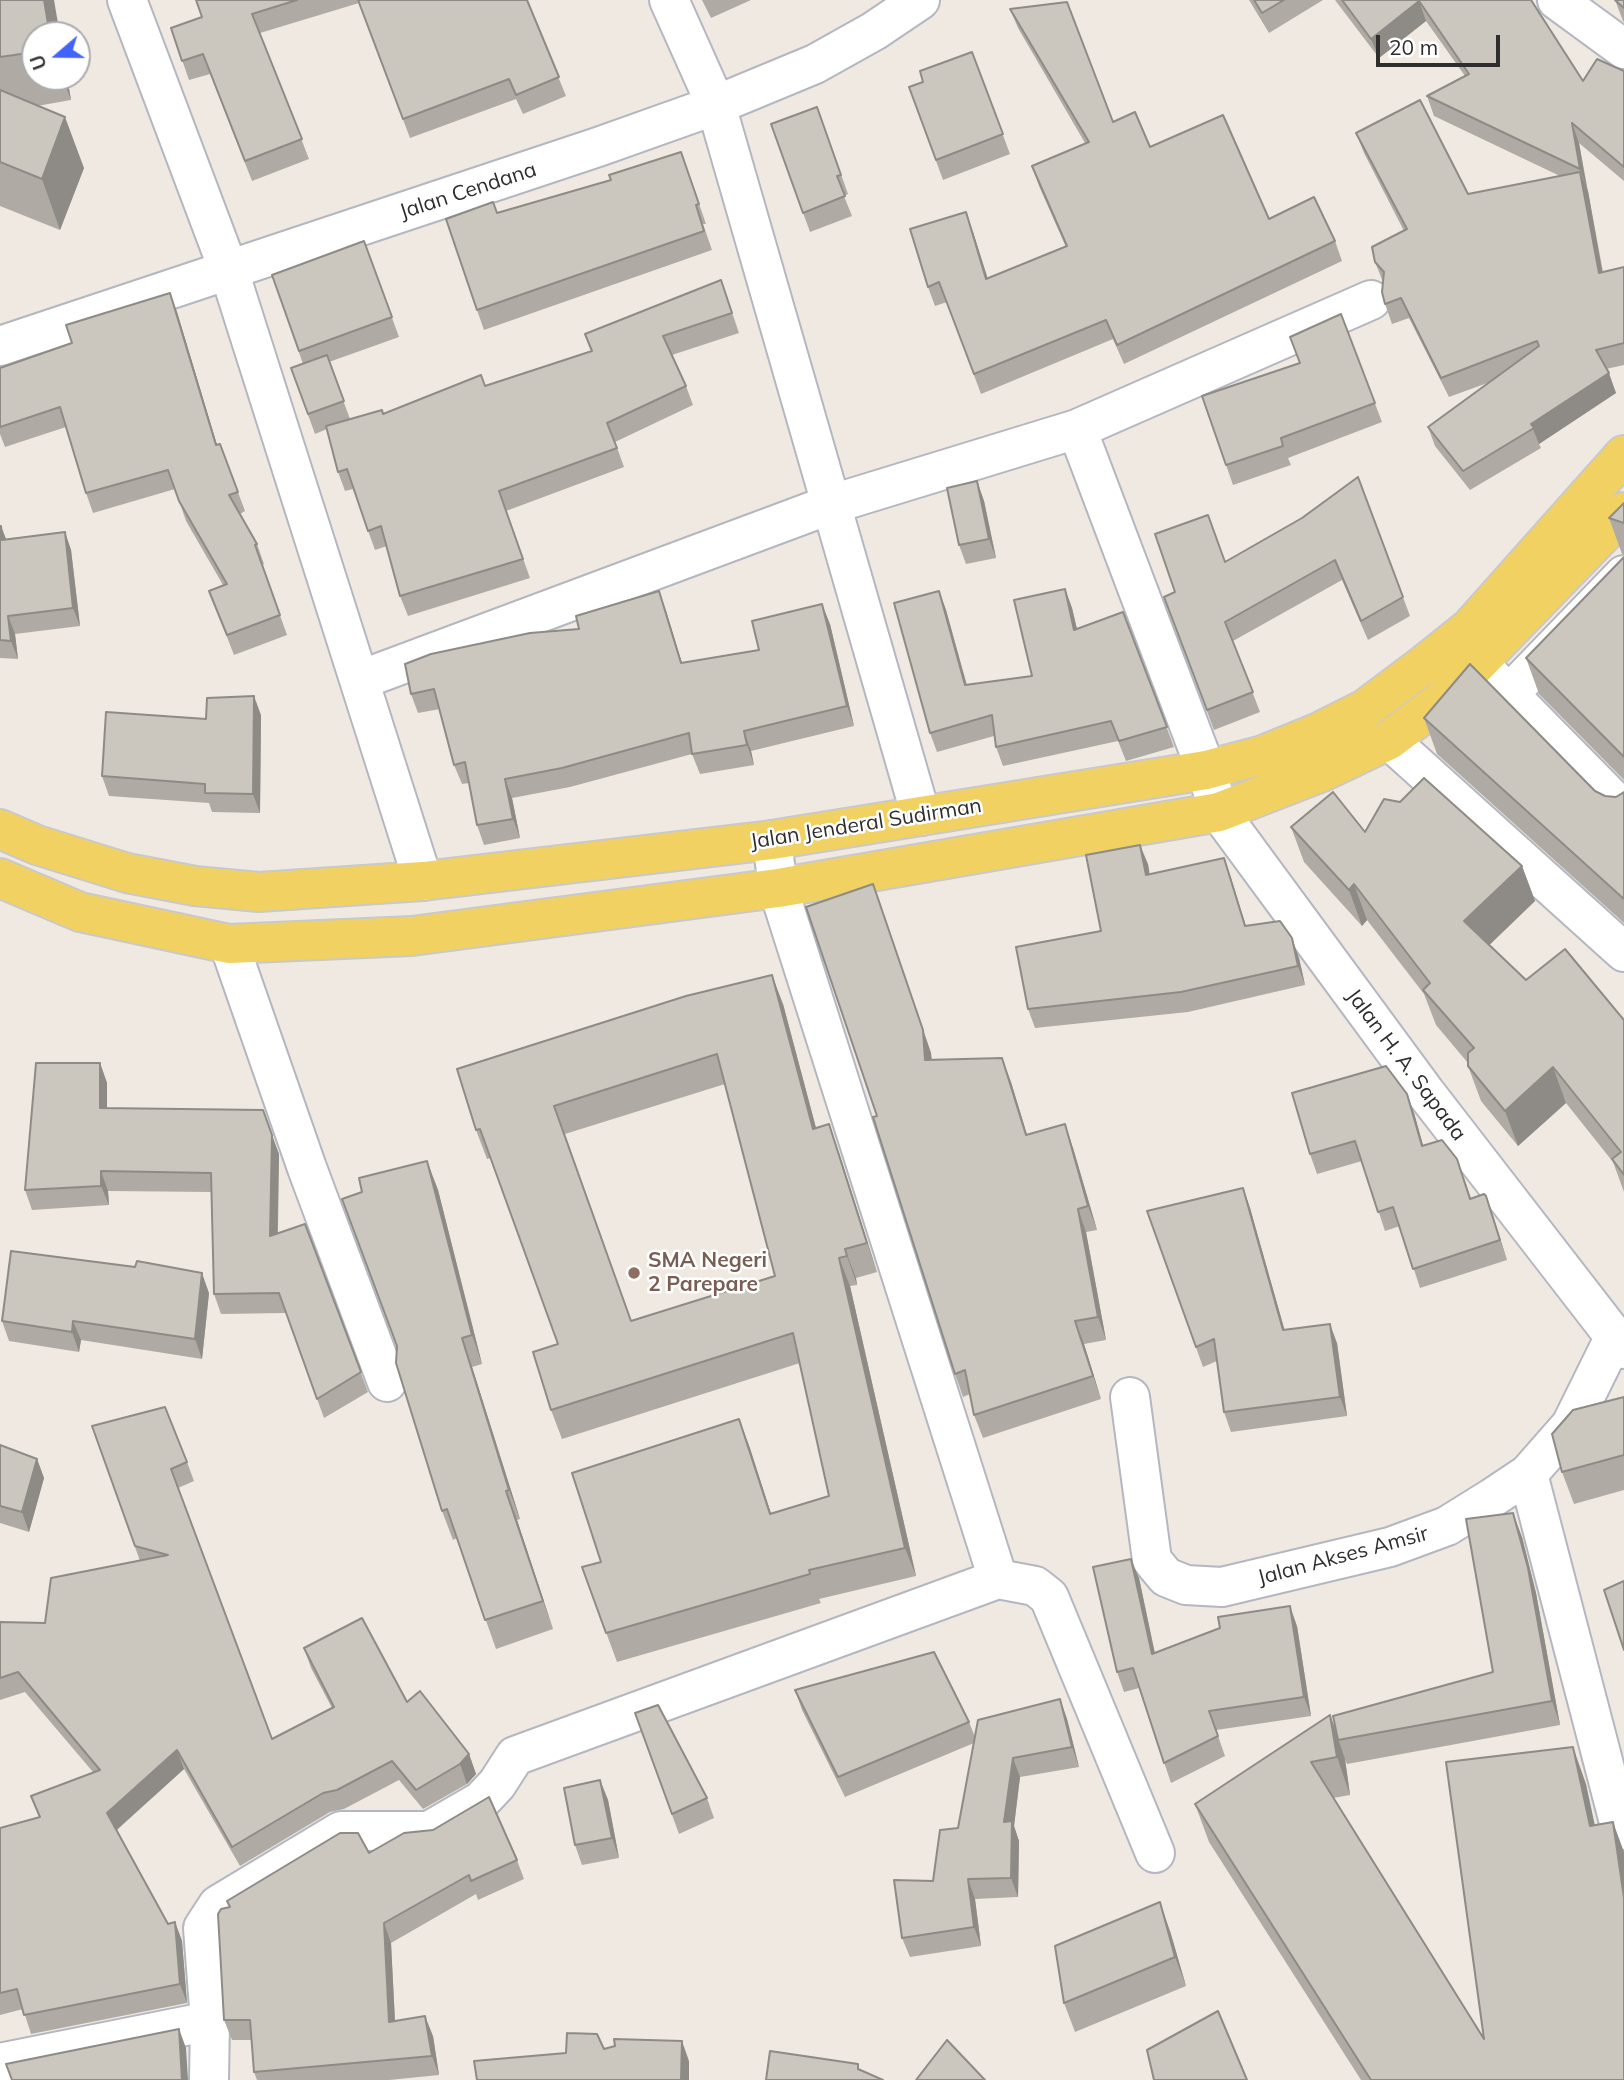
<!DOCTYPE html>
<style>
body{margin:0}
#map{position:relative;width:1624px;height:2080px;overflow:hidden;background:#efe9e1;font-family:Mulish,sans-serif}
canvas{display:block}
.north{position:absolute;left:21px;top:21px;width:70px;height:70px;box-sizing:border-box;background:#fff;border:2px solid #ababab;border-radius:50%;rotate:250deg;font-size:19px;font-weight:700;line-height:28px;text-align:center;color:#2e2e2e}
.north::after{content:'';display:block;margin:auto;width:24px;height:32px;background:#4264fb;clip-path:polygon(50% 0,100% 100%,50% 72%,0 100%)}
.scale{position:absolute;left:1376px;top:35px;width:124px;height:32px;box-sizing:border-box;border:4px solid #2e2e2e;border-top:0;padding-left:9px;font-size:21px;line-height:24px;white-space:nowrap;color:#2e2e2e;-webkit-text-stroke:5px #fff;paint-order:stroke}
</style>
<div id="map">
<canvas width="1624" height="2080"></canvas>
<div class="north">U</div>
<div class="scale">20 m</div>
</div>
<script>
const ctx = document.querySelector('canvas').getContext('2d');
ctx.lineJoin = 'round';
const poly = rows => new Path2D(rows.map(r => 'M' + r).join(''));
function stroke(path, color, width, dash) { ctx.strokeStyle = color; ctx.lineWidth = width; ctx.lineCap = dash ? 'butt' : 'round'; ctx.setLineDash(dash || []); ctx.stroke(path); }
function fillPath(path, color) { ctx.fillStyle = color; ctx.fill(path, 'evenodd'); }
function write(font, color, halo, rows, align = 'center') {
  ctx.font = font + ' Mulish,sans-serif'; ctx.lineWidth = 5; ctx.setLineDash([]); ctx.textBaseline = 'middle'; ctx.strokeStyle = halo; ctx.fillStyle = color; for (const [text, x, y, turn = 0] of rows) {
    ctx.save(); ctx.translate(x, y); ctx.rotate((+turn || 0) * Math.PI / 180); ctx.textAlign = isNaN(turn) ? turn : align; if (halo) ctx.strokeText(text, 0, 0); ctx.fillText(text, 0, 0); ctx.restore();
  }
}
const minor = poly([
 [127,0,229,271,423,881],
 [669,0,716,105,921,816],
 [1557,0,1624,49],
 [0,346,598,147,716,105,815,64,874,31,920,0],
 [1077,429,1371,300],
 [1479,664,1624,811],
 [360,680,829,505,1077,429,1206,770,1219,812,1425,1092,1624,1349],
 [1508,695,1624,575],
 [1389,740,1624,952],
 [772,840,778,888,998,1579],
 [229,944,307,1168,387,1382],
 [1130,1397,1152,1560,1166,1577,1186,1585,1222,1587,1390,1547,1447,1526,1492,1498,1528,1474,1571,1425,1615,1336],
 [1528,1474,1621,1830],
 [0,2063,210,2021],
 [209,2080,210,2021,203,1928,218,1905,341,1831,429,1831,481,1801,497,1784,515,1756,998,1579,1035,1586,1049,1597,1155,1853]
]);
const major = poly([
 [0,829,37,845,127,873,195,886,259,892,423,881,772,840,1206,770,1263,755,1317,733,1365,709,1425,664,1470,628,1624,455],
 [0,878,80,912,229,944,412,936,778,888,1219,812,1322,772,1389,740,1441,701,1624,512]
]);
stroke(minor, '#b4b7c1', 42);
stroke(major, '#c9c9c9', 42);
stroke(minor, '#fff', 38);
stroke(major, '#f2d163', 38);
fillPath(poly([
 [0,0,35,35,35,77,67,77,71,100,37,106,84,168,60,230,0,206],
 [196,0,527,0,566,96,523,114,516,99,410,138,359,3,260,33,309,159,252,181,210,74,189,80,171,28,202,17],
 [702,0,751,0,711,18],
 [1249,0,1323,0,1269,33],
 [1335,0,1531,0,1583,81,1624,71,1624,181,1579,143,1603,272,1624,267,1624,365,1606,369,1616,393,1539,444,1541,448,1470,490,1435,446,1428,427,1490,382,1449,397,1409,318,1392,324,1385,304,1383,282,1375,262,1404,231,1364,153,1356,133,1468,194,1560,176,1434,116,1427,96,1465,76,1426,21,1379,58],
 [1615,0,1624,0,1624,22,1623,21],
 [1010,9,1113,122,1150,147,1269,219,1335,241,1342,261,1124,364,1113,339,981,394,947,302,935,306,928,287,973,232,987,278,1066,247,1039,186,1032,166,1085,143,1018,28],
 [972,52,1010,154,943,180,909,87,923,82],
 [817,107,848,194,844,196,852,216,810,232,771,124],
 [688,172,706,224,703,224,712,250,484,330,477,310,497,213],
 [364,241,399,337,329,362,350,419,383,414,485,386,592,351,721,280,739,333,672,355,686,386,693,405,615,442,624,467,506,511,530,578,408,616,400,596,387,546,375,550,353,489,345,491,338,472,327,429,315,434,291,368,303,364,272,275],
 [177,312,217,445,220,444,245,511,240,514,257,544,264,564,262,565,287,635,234,655,209,591,223,585,186,521,175,489,93,513,86,493,66,427,5,447,0,434,0,368],
 [1341,314,1382,422,1288,458,1291,465,1233,485,1202,396,1300,363,1290,337],
 [1358,477,1410,616,1368,640,1342,580,1233,641,1260,712,1214,730,1164,597,1175,592,1302,518],
 [977,481,984,501,996,558,966,564,959,545],
 [1624,503,1624,555,1622,554,1609,518],
 [0,526,6,539,65,532,71,550,80,626,15,634,18,659,0,658],
 [1624,557,1624,780,1539,694,1526,658],
 [1065,589,1072,608,1077,630,1123,612,1174,747,1126,761,1118,741,1003,766,996,747,994,736,937,752,930,733,939,591,946,610,967,685,1032,676],
 [666,611,682,663,759,650,830,624,854,726,751,751,754,765,700,774,692,754,570,787,512,798,520,838,484,845,477,825,469,783,462,784,454,765,440,709,418,713,411,694,579,629],
 [261,715,260,813,212,812,209,803,109,796,102,776,206,719],
 [1424,718,1595,791,1605,796,1616,797,1624,792,1624,923,1437,754],
 [1291,827,1365,832,1522,866,1535,901,1489,945,1526,980,1624,1020,1624,1192,1613,1162,1566,1103,1518,1146,1481,1101,1468,1066,1468,1063,1436,1025,1424,994,1367,920,1362,926,1304,862],
 [1224,858,1246,926,1299,958,1305,985,1188,1012,1035,1028,1028,1009,1101,931,1148,864,1149,874],
 [873,884,931,1053,932,1060,1011,1082,1027,1135,1073,1148,1097,1230,1086,1232,1106,1340,1084,1344,1101,1399,983,1438,974,1415,970,1394,963,1397,955,1374],
 [783,1004,816,1128,839,1153,877,1272,856,1278,857,1285,850,1286,916,1576,819,1599,821,1603,617,1662,582,1567,601,1562,739,1419,771,1513,829,1496,800,1363,562,1439,551,1410,558,1344,491,1158,487,1159,476,1130],
 [725,1084,775,1276,631,1321,565,1134],
 [100,1063,107,1083,107,1108,279,1154,278,1233,305,1224,368,1392,324,1418,286,1313,221,1314,214,1294,211,1192,108,1191,109,1205,32,1210,25,1190],
 [1414,1113,1423,1146,1464,1178,1471,1198,1486,1196,1507,1260,1420,1288,1400,1226,1385,1231,1362,1161,1317,1174,1310,1154],
 [427,1161,438,1190,482,1364,472,1367,520,1519,517,1520,553,1629,496,1649,457,1538,453,1540,442,1511,362,1192],
 [1243,1188,1250,1208,1284,1329,1337,1343,1347,1416,1231,1432,1224,1412,1217,1361,1203,1367,1147,1211],
 [209,1293,202,1359,81,1340,79,1352,9,1341,2,1321],
 [1624,1397,1624,1490,1574,1504,1562,1472],
 [92,1426,187,1462,194,1481,178,1488,272,1739,332,1708,311,1668,304,1648,407,1702,469,1754,476,1774,467,1784,423,1809,399,1780,344,1809,330,1812,240,1866,184,1769,117,1830,168,1924,175,1922,182,1941,187,2003,31,2034,23,2009,0,2015,0,1828,39,1817,31,1796,93,1772,25,1692,0,1700,0,1622,45,1623,140,1561],
 [0,1445,37,1459,44,1478,29,1532,0,1523],
 [1522,1537,1536,1593,1560,1725,1347,1764,1345,1759,1350,1795,1333,1798,1484,2039,1586,1784,1624,2080,1361,2080,1209,1842,1195,1804,1330,1715,1336,1729,1493,1672],
 [1139,1578,1155,1653,1297,1626,1311,1716,1216,1730,1225,1756,1171,1783,1139,1688,1124,1692,1117,1672],
 [795,1690,969,1722,975,1737,1060,1699,1067,1719,1079,1767,1020,1777,1014,1826,1019,1841,1018,1897,975,1899,981,1946,910,1957,902,1938,933,1881,958,1828,974,1743,845,1797,802,1710],
 [635,1713,707,1798,714,1818,679,1834],
 [600,1780,608,1800,619,1858,582,1865,575,1845],
 [369,1853,517,1860,524,1879,478,1900,476,1894,391,1943,395,2021,433,2036,439,2075,389,2080,257,2080,254,2072,251,2040,232,2040,224,2020,229,1907],
 [1170,1931,1186,1986,1075,2032,1064,2003]
]), '#afaba4');
fillPath(poly([
 [44,0,54,0,60,35,50,35],
 [1419,1,1426,21,1379,58,1371,39],
 [62,77,67,77,71,100],
 [65,117,84,168,60,230,42,179],
 [1572,123,1579,143,1587,189,1580,169],
 [1580,172,1588,191,1606,293,1599,273],
 [966,212,973,232,994,298,986,279],
 [170,293,177,312,223,465,216,445],
 [1609,373,1616,393,1539,444,1531,424],
 [977,481,984,501,996,558,989,539],
 [1,526,8,544,2,540],
 [65,532,71,550,80,626,73,608],
 [1065,589,1072,608,1082,650,1074,630],
 [659,591,666,611,688,683,681,663],
 [939,591,946,610,972,705,965,685],
 [822,604,830,624,854,726,847,706],
 [8,616,15,634,18,659,11,641],
 [254,696,261,715,260,813,253,794],
 [744,731,751,751,754,765,747,745],
 [505,779,512,798,520,838,513,819],
 [1140,845,1148,864,1153,894,1146,875],
 [1224,858,1231,878,1252,946,1245,926],
 [1522,866,1535,901,1477,957,1464,921],
 [873,884,931,1053,933,1084,925,1060],
 [1354,884,1367,920,1362,926,1349,890],
 [1292,938,1299,958,1305,985,1298,966],
 [772,975,783,1004,824,1158,813,1129],
 [1002,1058,1011,1082,1034,1158,1026,1135],
 [100,1063,107,1083,107,1127,100,1108],
 [1553,1067,1566,1103,1518,1146,1505,1111],
 [1407,1094,1414,1113,1429,1166,1422,1146],
 [263,1110,279,1154,277,1256,270,1236],
 [829,1124,839,1153,877,1272,867,1243],
 [1065,1124,1073,1148,1097,1230,1088,1206],
 [427,1161,438,1190,482,1364,472,1335],
 [101,1171,108,1191,109,1205,101,1186],
 [1243,1188,1250,1208,1290,1349,1283,1330],
 [1486,1196,1493,1216,1507,1260,1500,1240],
 [1078,1209,1086,1232,1106,1340,1098,1317],
 [845,1249,856,1278,857,1285,847,1256],
 [839,1258,850,1286,916,1576,905,1548],
 [202,1273,209,1293,202,1359,195,1339],
 [73,1321,81,1340,79,1352,72,1332],
 [1075,1321,1084,1344,1101,1399,1093,1376],
 [1330,1324,1337,1343,1347,1416,1340,1397],
 [462,1338,472,1367,520,1519,509,1490],
 [739,1419,750,1448,780,1542,770,1514],
 [37,1459,44,1478,29,1532,22,1512],
 [506,1491,517,1520,553,1629,543,1601],
 [1513,1513,1522,1537,1536,1593,1560,1725,1552,1701],
 [1131,1559,1139,1578,1159,1674,1152,1654],
 [1290,1606,1297,1626,1311,1716,1304,1697],
 [1060,1699,1067,1719,1079,1767,1072,1747],
 [1330,1715,1345,1759,1350,1795,1337,1757],
 [1573,1747,1586,1784,1603,1863,1590,1826],
 [177,1750,184,1769,114,1832,107,1813],
 [469,1754,476,1774,467,1784,460,1764],
 [1013,1758,1020,1777,1014,1826,1019,1841,1018,1897,1011,1878,1004,1822],
 [600,1780,608,1800,619,1858,612,1838],
 [1613,1822,1624,1852,1624,1898],
 [968,1879,975,1899,981,1946,974,1927],
 [1160,1902,1170,1931,1186,1986,1175,1957],
 [175,1922,182,1941,187,2003,180,1984],
 [384,1923,391,1943,396,2042,389,2022],
 [425,2016,433,2036,439,2075,432,2056],
 [179,2029,186,2048,188,2080,182,2080],
 [682,2041,689,2061,689,2080,681,2080]
]), '#8e8b86');
const building = poly([
 [0,0,44,0,50,35,35,35,35,52,0,57,0,0],
 [196,0,297,0,252,14,302,139,245,161,203,54,182,61,171,28,202,17,196,0],
 [358,0,527,0,559,77,516,95,509,79,403,119,358,0],
 [1254,0,1284,0,1262,13,1254,0],
 [1342,0,1531,0,1583,81,1597,59,1624,71,1624,167,1572,123,1580,169,1427,96,1469,74,1419,1,1371,39,1342,0],
 [1615,0,1624,0,1624,8,1616,1,1615,0],
 [1067,2,1113,122,1135,112,1150,147,1223,115,1269,219,1314,197,1335,241,1117,345,1106,320,974,374,939,282,928,287,910,229,966,212,986,279,1067,246,1032,166,1089,142,1010,9,1067,2],
 [972,52,1003,134,936,160,909,87,923,82,920,71,972,52],
 [0,90,65,117,42,179,0,162,0,90],
 [1420,100,1468,194,1580,172,1599,273,1624,267,1624,343,1596,350,1609,373,1531,424,1534,428,1463,471,1428,427,1539,346,1537,341,1441,378,1401,298,1385,304,1382,292,1384,272,1375,262,1372,247,1407,229,1356,133,1420,100],
 [817,107,841,175,837,176,845,196,803,213,771,124,817,107],
 [681,152,699,204,696,205,704,231,477,310,446,219,493,202,497,213,611,180,609,175,681,152],
 [364,241,392,317,299,351,272,275,364,241],
 [721,280,732,313,663,336,686,386,607,423,617,448,499,491,523,559,400,596,381,526,368,531,347,469,338,472,326,426,382,410,383,414,481,375,485,386,592,351,585,334,721,280],
 [170,293,216,445,220,444,238,492,229,495,257,544,255,545,280,615,227,635,209,591,227,584,179,501,168,470,86,493,60,407,0,427,0,368,72,343,66,325,170,293],
 [1341,314,1375,403,1281,438,1283,446,1226,465,1202,396,1300,363,1290,337,1341,314],
 [327,355,344,401,308,414,291,368,327,355],
 [1358,477,1403,597,1361,621,1335,560,1225,622,1253,692,1207,710,1164,597,1175,592,1155,534,1208,515,1225,562,1302,518,1358,477],
 [977,481,989,539,959,545,947,488,977,481],
 [1624,503,1624,523,1609,518,1624,503],
 [0,526,1,526,2,540,65,532,73,608,8,616,11,641,0,640,0,526],
 [1624,557,1624,757,1526,658,1624,557],
 [1065,589,1074,630,1123,612,1167,727,1119,741,1111,721,996,747,992,715,930,733,894,603,939,591,965,685,1032,676,1014,600,1065,589],
 [659,591,681,663,759,650,752,621,822,604,847,706,744,731,747,745,692,754,689,733,562,768,505,779,513,819,477,825,465,762,454,765,434,689,411,694,405,664,431,654,530,633,579,629,576,616,659,591],
 [1470,664,1595,791,1605,796,1616,797,1624,792,1624,899,1424,718,1470,664],
 [254,696,253,794,205,793,205,784,102,776,106,712,206,719,207,698,254,696],
 [1424,778,1522,866,1464,921,1526,980,1565,949,1624,1020,1624,1175,1612,1159,1621,1152,1553,1067,1505,1111,1468,1066,1468,1053,1474,1048,1423,990,1430,983,1354,884,1349,890,1291,827,1333,792,1365,832,1384,799,1400,802,1424,778],
 [1140,845,1146,875,1224,858,1245,926,1280,921,1292,938,1298,966,1181,992,1028,1009,1016,947,1101,931,1086,855,1140,845],
 [873,884,923,1030,925,1060,1002,1058,1026,1135,1065,1124,1088,1206,1078,1209,1098,1317,1075,1321,1093,1376,974,1415,965,1370,955,1374,873,1117,877,1116,806,907,873,884],
 [772,975,813,1129,829,1124,867,1243,845,1249,847,1256,839,1258,905,1548,809,1570,810,1574,606,1633,582,1567,601,1562,572,1473,739,1419,770,1514,829,1496,793,1333,551,1410,533,1352,558,1344,480,1129,476,1130,457,1069,686,996,772,975],
 [717,1054,775,1276,631,1321,554,1106,717,1054],
 [36,1063,100,1063,100,1108,263,1110,272,1135,270,1236,305,1224,361,1372,317,1399,279,1293,214,1294,211,1173,101,1171,101,1186,25,1190,36,1063],
 [1386,1066,1407,1094,1422,1146,1442,1140,1457,1159,1470,1199,1484,1194,1486,1196,1500,1240,1413,1269,1393,1207,1378,1212,1355,1141,1310,1154,1292,1093,1386,1066],
 [427,1161,472,1335,462,1338,509,1490,506,1491,543,1601,485,1620,447,1509,442,1511,396,1363,397,1346,342,1199,362,1192,359,1178,427,1161],
 [1243,1188,1283,1330,1330,1324,1340,1397,1224,1412,1214,1339,1196,1347,1147,1211,1243,1188],
 [11,1251,135,1267,137,1261,202,1273,195,1339,73,1321,72,1332,2,1321,11,1251],
 [1624,1397,1624,1455,1562,1472,1552,1434,1573,1410,1624,1397],
 [165,1407,187,1462,171,1469,272,1739,334,1707,304,1648,362,1618,407,1702,420,1691,469,1754,460,1764,416,1790,392,1761,337,1790,323,1793,232,1847,177,1750,107,1813,168,1924,175,1922,180,1984,24,2015,17,1989,0,1993,0,1828,40,1817,31,1796,100,1770,18,1672,0,1678,0,1622,45,1623,51,1578,168,1555,135,1546,92,1426,165,1407],
 [0,1445,37,1459,22,1512,0,1506,0,1445],
 [1513,1513,1528,1568,1552,1701,1338,1740,1333,1716,1493,1672,1466,1519,1513,1513],
 [1131,1559,1152,1654,1220,1628,1218,1617,1290,1606,1304,1697,1209,1711,1218,1736,1164,1763,1133,1668,1117,1672,1093,1567,1131,1559],
 [1624,1581,1624,1650,1604,1590,1624,1581],
 [934,1652,969,1722,838,1777,795,1690,934,1652],
 [1060,1699,1072,1747,1013,1758,1004,1822,1012,1821,1011,1878,968,1879,974,1927,902,1938,894,1880,933,1881,940,1830,958,1828,978,1720,1060,1699],
 [658,1705,707,1798,672,1814,635,1713,658,1705],
 [1330,1715,1337,1757,1311,1762,1484,2039,1446,1762,1573,1747,1590,1826,1613,1822,1624,1898,1624,2080,1371,2080,1195,1804,1330,1715],
 [600,1780,612,1838,575,1845,564,1788,600,1780],
 [489,1797,517,1860,471,1881,469,1875,384,1923,389,2022,425,2016,432,2056,254,2072,250,2020,224,2020,218,1914,221,1909,230,1907,227,1901,340,1833,358,1833,369,1853,404,1833,433,1830,489,1797],
 [1160,1902,1175,1957,1064,2003,1055,1946,1160,1902],
 [1218,2011,1247,2080,1154,2080,1147,2050,1218,2011],
 [179,2029,182,2080,12,2080,6,2064,179,2029],
 [567,2033,597,2034,604,2049,615,2046,614,2039,682,2041,681,2080,477,2080,474,2061,566,2053,567,2033],
 [947,2040,985,2080,916,2080,947,2040],
 [770,2051,858,2064,858,2069,883,2080,766,2080,770,2051]
]);
fillPath(building, '#cbc7bf');
stroke(building, '#8e8b86', 2);
for (const [x, y, r, color] of [
 [634,1273,7,"#8d6e63"]
]) { const dot = new Path2D(); dot.arc(x, y, r, 0, 2 * Math.PI); ctx.fillStyle = color; ctx.fill(dot); stroke(dot, '#fff', 2.5); }
write('21px', '#2e2e2e', '#fff', [
 ["Jalan Cendana",468,191,-18],
 ["Jalan Jenderal Sudirman",866,824,-9],
 ["Jalan H. A. Sapada",1406,1065,53],
 ["Jalan Akses Amsir",1343,1556,-15]
]);
write('bold 21px', '#785e54', '#fff', [
 ["SMA Negeri",648,1261],
 ["2 Parepare",648,1285]
], 'left');
</script>
